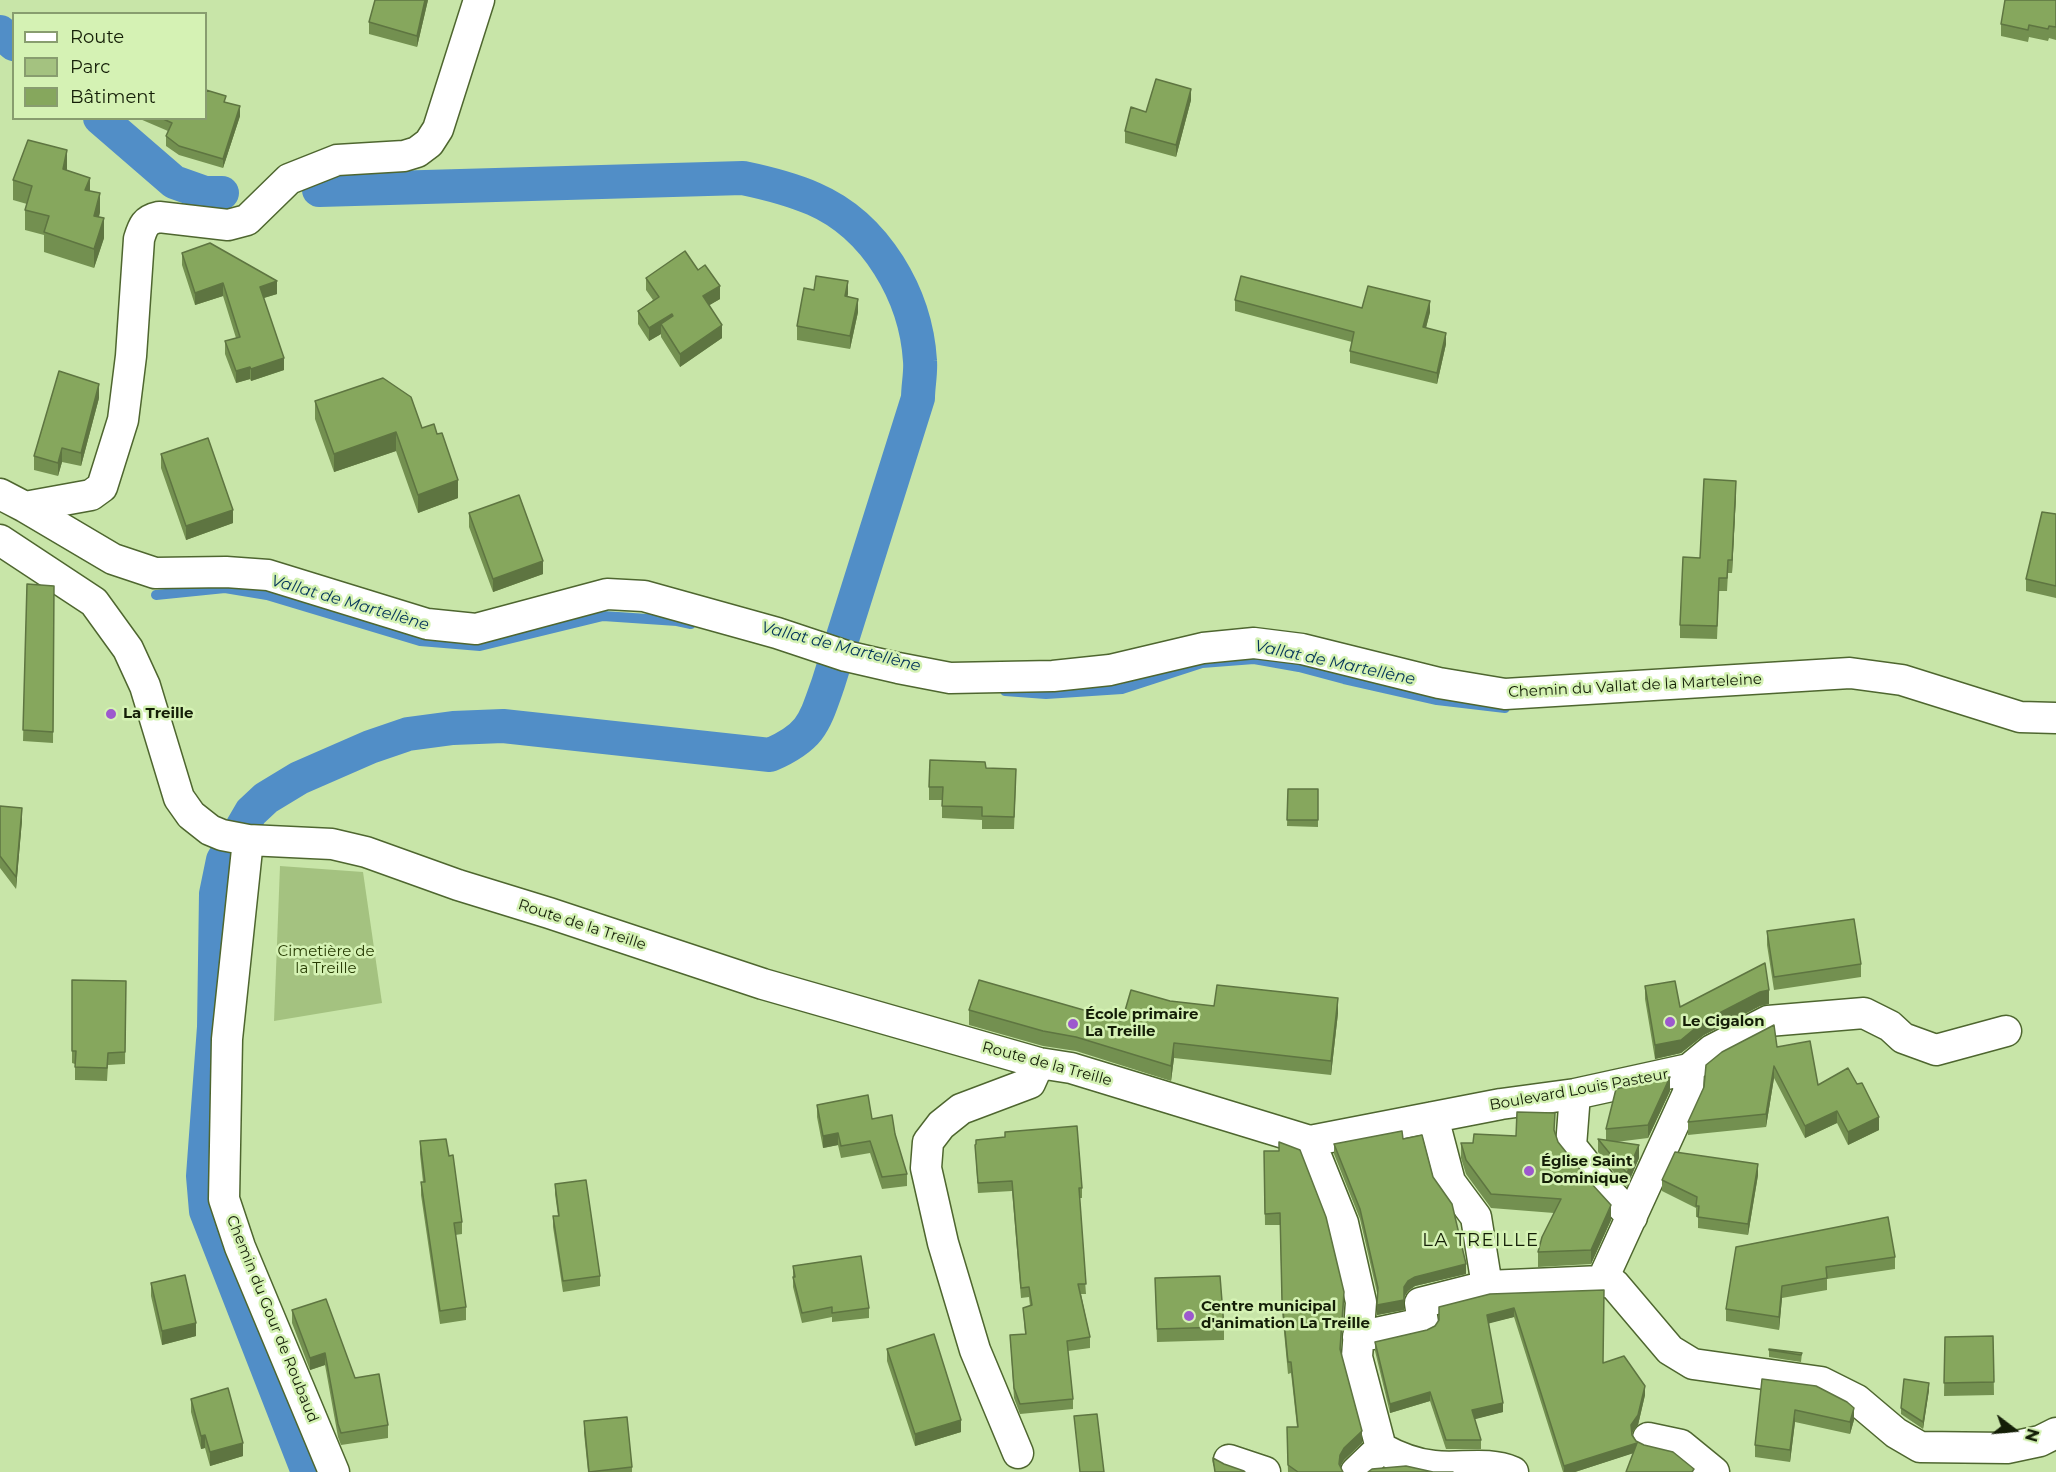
<!DOCTYPE html>
<html>
<head>
<meta charset="utf-8">
<style>
	body { margin:0 }
	#map { position:relative; width:2056px; height:1472px; overflow:hidden; background:#c8e5a8; font-family:Montserrat,sans-serif }
	canvas { display:block }
	.legend { position:absolute; left:12px; top:12px; width:195px; height:108px; box-sizing:border-box; background:#d5f2b4; border:2px solid #889d6f; margin:0; padding:8px 10px; list-style:none; font-size:18px; color:#141e07 }
	.legend li { display:flex; align-items:center; gap:12px; height:30px }
	.legend b { width:30px; border:2px solid #889d6f }
	.north { position:absolute; left:1984px; top:1400px; width:60px; height:60px; -webkit-text-stroke:4px #d5f2b4; paint-order:stroke; rotate:106deg; font-size:16px; font-weight:700; line-height:24px; text-align:center; color:#141e07 }
	.north::after { content:''; display:block; margin:auto; width:21px; height:27px; background:#141e07; clip-path:polygon(50% 0,100% 100%,50% 72%,0 100%) }
</style>
</head>
<body>
<div id="map">
<canvas width="2056" height="1472"></canvas>
<ul class="legend">
<li><b style="height:8px;background:#fff"></b>Route</li>
<li><b style="height:16px;background:#a4c280"></b>Parc</li>
<li><b style="height:16px;background:#86a75d"></b>Bâtiment</li>
</ul>
<div class="north">N</div>
</div>
<script>
const context = document.querySelector('canvas').getContext('2d');
context.lineJoin = 'round';
function fill(path, color) { context.fillStyle = color; context.fill(path, 'evenodd'); }
function trace(path, color, width, dash) { context.strokeStyle = color; context.lineWidth = width; context.lineCap = dash ? 'butt' : 'round'; context.setLineDash(dash || []); context.stroke(path); }
function label(font, color, halo, rows, align = 'center') {
  context.font = font + ' Montserrat,sans-serif'; context.lineWidth = 5; context.setLineDash([]); context.textBaseline = 'middle'; context.strokeStyle = halo; context.fillStyle = color; for (const [text, x, y, turn = 0] of rows) {
    context.save(); context.translate(x, y); context.rotate((+turn || 0) * Math.PI / 180); context.textAlign = isNaN(turn) ? turn : align; if (halo) context.strokeText(text, 0, 0); context.fillText(text, 0, 0); context.restore();
  }
}
fill(new Path2D(`
	M280,866L363,872L382,1003L274,1021Z`), '#a4c280');
trace(new Path2D(`
	M156,595L225,588L267,595L420,641L480,646L603,616L677,621L691,624
	M1005,691L1046,694L1122,689L1202,663L1254,659L1299,667L1344,679L1437,700L1505,708`), '#518ec7', 10);
trace(new Path2D(`
	M0,32L14,44
	M100,118L174,182L205,193H222
	M308,1472L206,1211L203,1176L214,1027L216,894L223,860L251,812L266,798L299,778L370,747L408,734L453,728L503,726L770,755C811,737 814,724 828,684L918,398C918,386 921,373 920,361C916,295 876,226 814,199C791,189 767,183 743,178L319,190`), '#518ec7', 34);
const street = new Path2D(`
	M0,494L25,507L113,559L155,573L226,572L268,575L427,624L476,629L607,594L644,596L777,633L846,656L898,668L950,678L1053,676L1110,670L1203,648L1254,643L1302,649L1439,683L1505,694L1850,673L1902,680L2020,717L2056,718
	M25,507L91,495L102,487L123,420L131,356L139,239C143,226 145,220 159,217L228,225L247,220L289,179L337,160L404,156L417,152L429,143L438,129L479,0
	M0,540L94,602L128,649L145,686L179,798L191,815L210,830L222,835L248,840L332,844L366,852L458,885L549,913L763,984L1039,1063L1071,1068L1310,1141L1501,1104L1575,1094L1689,1069L1712,1050L1768,1021L1864,1013L1890,1026L1903,1038L1936,1050L2006,1031
	M248,840L227,1039L224,1199L240,1247L334,1472
	M1689,1069L1688,1093L1602,1281L1614,1284L1670,1350L1693,1364L1821,1382L1857,1400L1896,1433L1920,1447L2007,1448L2040,1441L2056,1433
	M1575,1094L1571,1146L1603,1186L1632,1217
	M1433,1117L1450,1182L1476,1217L1487,1286L1602,1281
	M1310,1141L1343,1223L1361,1302L1357,1357L1381,1448
	M1358,1337L1423,1323L1420,1303L1487,1286
	M1648,1438L1681,1445L1714,1472
	M1381,1448C1399,1458 1414,1464 1434,1466C1461,1469 1487,1461 1513,1472
	M1018,1453L975,1350L943,1243L926,1168L928,1142L941,1125L961,1109L1030,1083L1039,1063
	M1229,1460L1265,1472
	M1356,1472L1381,1448`);
trace(street, '#4e662f', 33);
trace(street, '#fff', 30);
fill(new Path2D(`
	M428,0L417,47L369,34V22Z
	M2056,0V40L2049,38L2048,41L2029,37L2028,42L2001,36V24Z
	M1191,100L1176,157L1125,143V131L1146,112Z
	M226,102L240,116L223,168L179,155L166,146V136L168,131L140,119L206,118Z
	M67,171L90,191L100,212L99,217L104,238L94,268L44,252V235L25,230V210L27,204L13,200V180Z
	M182,253L277,294L264,298L284,370L251,381L250,379L236,383L225,354V341L236,338L223,296L195,305L182,265Z
	M698,270L720,299L709,305L722,338L680,367L661,337V334L649,341L638,324V311L653,300L646,290V278Z
	M848,294L847,296L858,312L850,349L797,340V326Z
	M1235,300L1430,312L1426,328L1446,344L1437,384L1350,363V351L1352,342L1235,311Z
	M99,398L81,466L62,462L58,476L34,470V456Z
	M315,401L422,428L458,498L418,513L396,451L334,472L315,419Z
	M161,454L233,523L186,540L161,468Z
	M1736,494L1732,573H1728L1727,591H1719L1717,639L1680,638V625L1700,558Z
	M469,513L543,574L493,592L469,527Z
	M2056,514V598L2026,591V579Z
	M27,584L54,586L53,743L23,741Z
	M986,768L1016,781L1014,829H982V820L942,818V800H929V787Z
	M1288,789H1318V827L1287,826Z
	M0,806L22,820L16,889L0,868Z
	M1767,931L1861,964V977L1774,990L1767,945Z
	M72,980L126,981L125,1064L108,1065L107,1081L75,1080V1064L72,1063Z
	M1645,986L1680,1007L1769,1004L1760,1006L1704,1035L1681,1053L1655,1059L1645,999Z
	M1170,1001L1214,1006L1338,1013L1331,1075L1174,1058L1171,1081L1076,1051L1043,1046L969,1025V1010L1122,1021Z
	M1777,1047L1818,1085L1879,1130L1848,1145L1837,1123L1805,1138L1774,1078L1766,1127L1688,1135V1122Z
	M1670,1091L1648,1138L1616,1142L1639,1158L1627,1186L1616,1175L1598,1152V1139L1606,1140V1129Z
	M817,1105L872,1119L895,1134L907,1174V1186L882,1189L870,1153L841,1158L838,1145L823,1148L817,1117Z
	M1555,1133L1558,1142L1611,1220L1591,1264L1538,1267V1252L1554,1213L1491,1208L1466,1174L1461,1158V1143H1473L1516,1136Z
	M1403,1139L1433,1177L1466,1274L1415,1286L1408,1291L1404,1297V1310L1377,1315L1378,1297L1360,1219L1334,1154V1144Z
	M420,1141L462,1222V1234L455,1235L466,1307V1320L440,1324L421,1195V1182H423L420,1154Z
	M975,1145L1082,1188V1198H1079L1086,1294H1081L1090,1337V1348L1068,1351L1073,1399V1409L1020,1414L1014,1398L1010,1335L1025,1334L1023,1308L1030,1306L1029,1297L1021,1298L1012,1191L978,1193Z
	M1264,1151L1344,1303L1341,1352L1362,1443L1344,1460L1340,1466L1343,1472H1288L1287,1439L1297,1427L1291,1373L1288,1374L1282,1311L1280,1225H1265Z
	M1758,1175L1748,1235L1698,1228V1217H1696V1208L1662,1191V1180Z
	M555,1184L600,1276V1286L563,1292L553,1227V1216H558L555,1194Z
	M1736,1247L1895,1257V1269L1827,1279V1290L1782,1298L1779,1330L1726,1321V1309Z
	M793,1266L869,1308V1318L832,1322V1317L802,1323L793,1287Z
	M1155,1278L1224,1327V1340L1157,1342Z
	M151,1283L196,1336L162,1345L151,1296Z
	M1490,1294L1603,1363L1645,1395L1638,1425L1632,1433L1636,1441L1694,1472L1633,1453L1575,1472H1563L1514,1317L1488,1323L1503,1412L1474,1419L1481,1440V1449H1446L1430,1401L1390,1413L1375,1351V1342L1427,1330Z
	M292,1310L355,1378L388,1425V1438L341,1445L338,1437L325,1365L310,1370L292,1323Z
	M1993,1336L1994,1395L1944,1396L1945,1337Z
	M887,1349L961,1432L915,1446L887,1361Z
	M1769,1349L1802,1353L1801,1362L1769,1357Z
	M1762,1379L1854,1420L1850,1434L1795,1422L1790,1462L1755,1457V1445Z
	M1929,1390L1923,1429L1901,1414V1408Z
	M191,1399L243,1456L210,1466L205,1448L201,1449L191,1412Z
	M584,1421L632,1467V1472H588L584,1433Z`), '#739050');
fill(new Path2D(`
	M425,0H428L417,47V36Z
	M1191,89V100L1176,157V145Z
	M240,106V116L223,168V159Z
	M67,150V169L63,189V169Z
	M90,178V198L85,190Z
	M100,193V212L94,235V216Z
	M104,218V238L94,268V249Z
	M277,281V294L260,299V287Z
	M848,281V294L845,309V296Z
	M223,283V296L195,305V293Z
	M720,286V299L703,309V296Z
	M858,299V312L850,349V336Z
	M1430,301V312L1423,339V327Z
	M672,314V327L661,324V334L649,341V328Z
	M722,325V338L680,367V354Z
	M1446,333V344L1437,384V373Z
	M284,358V370L251,381V369Z
	M250,367V379L236,383V371Z
	M99,384V398L81,466V453Z
	M396,432V451L334,472V454Z
	M62,448V462L58,476V463Z
	M458,480V498L418,513V495Z
	M1736,481V494L1732,573V560Z
	M233,510V523L186,540V526Z
	M543,561V574L493,592V579Z
	M22,808V820L16,889V877Z
	M1769,990V1004L1760,1006L1704,1035L1681,1053L1655,1059V1045L1760,992Z
	M1338,998V1013L1331,1075V1061Z
	M1174,1043V1058L1171,1081V1066Z
	M1774,1066V1078L1766,1127V1114Z
	M1670,1077V1091L1648,1138V1125Z
	M1837,1111V1123L1805,1138V1126Z
	M1879,1117V1130L1848,1145V1132Z
	M838,1133V1145L823,1148V1136Z
	M1639,1145V1158L1627,1186V1173Z
	M1758,1164V1175L1748,1235V1224Z
	M1611,1205V1220L1591,1264V1250Z
	M1466,1264V1274L1415,1286L1408,1291L1404,1297V1310L1377,1315V1305L1404,1287L1408,1281L1415,1277Z
	M1782,1286V1298L1779,1330V1317Z
	M1514,1308V1317L1487,1324V1315Z
	M196,1323V1336L162,1345V1331Z
	M325,1353V1365L310,1370V1358Z
	M1929,1383V1390L1923,1429V1422Z
	M1645,1386V1395L1638,1425L1631,1434V1425Z
	M1430,1392V1401L1390,1413V1404Z
	M1503,1403V1412L1472,1420V1410Z
	M1854,1408V1420L1850,1434V1422Z
	M1795,1410V1422L1790,1462V1450Z
	M961,1420V1432L915,1446V1434Z
	M1362,1431V1443L1344,1460L1340,1467L1339,1472L1340,1455L1344,1448Z
	M205,1435V1448L201,1449V1436Z
	M243,1443V1456L210,1466V1452Z
	M1637,1443V1452L1575,1472H1564V1466Z`), '#5e7541');
const building = new Path2D(`
	M375,0H425L417,36L369,22Z
	M2005,0H2056V27L2049,26L2048,29L2029,25L2028,30L2001,24Z
	M1156,79L1191,89L1176,145L1125,131L1131,107L1146,112Z
	M206,90L226,96L224,102L240,106L223,159L179,146L166,136L172,123L161,118H206Z
	M28,140L67,150L63,169L90,178L85,190L100,193L94,216L104,218L94,249L44,232L49,216L25,210L32,186L13,180Z
	M210,243L277,281L260,287L284,358L251,369L250,367L236,371L225,341L240,337L223,283L195,293L182,253Z
	M685,251L698,270L705,265L720,286L703,296L722,325L680,354L661,324L673,316L672,314L649,328L638,311L659,297L646,278Z
	M816,276L848,281L845,296L858,299L850,336L797,326L804,288L814,290Z
	M1241,276L1362,308L1368,286L1430,301L1423,327L1446,333L1437,373L1350,351L1354,332L1235,300Z
	M59,371L99,384L81,453L62,448L58,463L34,456Z
	M383,378L411,397L422,428L434,424L437,434L442,433L458,480L418,495L396,432L334,454L315,401Z
	M208,438L233,510L186,526L161,454Z
	M1704,479L1736,481L1732,560H1728L1727,578H1719L1717,626L1680,625L1683,557L1700,558Z
	M519,495L543,561L493,579L469,513Z
	M2042,512L2056,514V586L2026,579Z
	M27,584L54,586L53,732L23,730Z
	M930,760L985,762L986,768L1016,769L1014,817L982,816V807L942,806L943,787H929Z
	M1288,789H1318V820H1287Z
	M0,806L22,808L16,877L0,856Z
	M1854,919L1861,964L1774,977L1767,931Z
	M1765,963L1769,990L1760,992L1704,1021L1681,1040L1655,1045L1645,986L1675,981L1680,1007Z
	M72,980L126,981L125,1052L108,1053L107,1068L75,1067L76,1051H72Z
	M979,980L1122,1021L1131,990L1170,1001L1214,1006L1217,985L1338,998L1331,1061L1174,1043L1171,1066L1076,1037L1043,1031L969,1010Z
	M1774,1025L1777,1047L1810,1041L1818,1085L1848,1068L1857,1084L1862,1083L1879,1117L1848,1132L1837,1111L1805,1126L1774,1066L1766,1114L1688,1122L1704,1087L1706,1065L1722,1052Z
	M1670,1077L1648,1125L1606,1129L1616,1089Z
	M868,1095L872,1119L892,1115L895,1134L907,1174L882,1177L870,1141L841,1146L838,1133L823,1136L817,1105Z
	M1517,1112L1555,1113L1554,1130L1558,1142L1590,1182L1611,1205L1591,1250L1538,1252L1542,1237L1561,1199L1491,1194L1466,1160L1461,1143H1473L1474,1134L1516,1136Z
	M1077,1126L1082,1188H1079L1086,1284H1078L1090,1337L1067,1341L1073,1399L1020,1404L1014,1388L1010,1335L1026,1334L1023,1308L1032,1305L1029,1287L1021,1288L1012,1181L978,1183L975,1145L976,1144V1140L1005,1137V1132Z
	M1402,1131L1403,1139L1422,1135L1433,1177L1452,1204L1466,1264L1415,1277L1408,1281L1404,1287V1300L1377,1305L1378,1288L1360,1209L1334,1144Z
	M446,1139L449,1156L453,1155L462,1222L454,1223L466,1307L440,1311L421,1182H425L420,1141Z
	M1598,1139L1639,1145L1627,1173L1616,1161Z
	M1279,1142L1300,1150L1326,1217L1344,1292L1340,1349L1362,1431L1344,1448L1340,1455L1339,1464L1343,1472H1298L1288,1465L1287,1427H1298L1291,1362H1288L1282,1300L1280,1213L1265,1214L1264,1151H1279Z
	M1675,1152L1758,1164L1748,1224L1698,1217L1699,1206H1696L1697,1197L1662,1180Z
	M586,1180L600,1276L563,1281L553,1216H559L555,1184Z
	M1888,1217L1895,1257L1826,1267L1827,1278L1782,1286L1779,1317L1726,1309L1736,1247Z
	M861,1256L869,1308L832,1313V1307L802,1313L793,1277H795L793,1266Z
	M185,1275L196,1323L162,1331L151,1283Z
	M1220,1276L1224,1327L1157,1329L1155,1278Z
	M1604,1290L1603,1363L1624,1356L1645,1386L1638,1415L1631,1425L1632,1435L1636,1441L1644,1445L1673,1452L1694,1469L1692,1472H1626L1637,1443L1564,1466L1514,1308L1487,1315L1503,1403L1472,1410L1481,1440H1446L1430,1392L1390,1404L1375,1342L1427,1330L1435,1326L1439,1320V1307L1490,1294Z
	M326,1299L355,1378L379,1374L388,1425L341,1433L338,1424L325,1353L310,1358L292,1310Z
	M934,1334L961,1420L915,1434L887,1349Z
	M1993,1336L1994,1382L1944,1383L1945,1337Z
	M1769,1349L1802,1353L1801,1355L1769,1350Z
	M1762,1379L1816,1386L1847,1402L1854,1408L1850,1422L1795,1410L1790,1450L1755,1445Z
	M1904,1379L1929,1383L1923,1422L1901,1408Z
	M228,1388L243,1443L210,1452L205,1435L201,1436L191,1399Z
	M1097,1414L1104,1472H1080L1074,1416Z
	M627,1417L632,1467L589,1472L584,1421Z
	M1213,1458L1224,1464L1244,1471L1245,1472H1215Z
	M1406,1466L1433,1472H1453H1368L1372,1469Z`);
fill(building, '#86a75d');
trace(building, '#5e7541', 1.5);
for (const [x, y, r, color] of [
	[111,714,6,"#9d59ce"],
	[1670,1022,6,"#9d59ce"],
	[1073,1024,6,"#9d59ce"],
	[1529,1171,6,"#9d59ce"],
	[1189,1316,6,"#9d59ce"]
]) { const dot = new Path2D(); dot.arc(x, y, r, 0, 2 * Math.PI); context.fillStyle = color; context.fill(dot); trace(dot, '#d5f2b4', 2); }
label('15px', '#141e07', '#d5f2b4', [
	["Chemin du Vallat de la Marteleine",1635,686,-3],
	["Route de la Treille",582,925,18],
	["Route de la Treille",1047,1064,15],
	["Boulevard Louis Pasteur",1579,1090,-10],
	["Chemin du Gour de Roubaud",272,1319,68]
]);
label('bold 15px', '#141e07', '#d5f2b4', [
	["La Treille",123,714],
	["École primaire",1085,1015],
	["La Treille",1085,1032],
	["Le Cigalon",1682,1022],
	["Église Saint",1541,1162],
	["Dominique",1541,1179],
	["Centre municipal",1201,1307],
	["d'animation La Treille",1201,1324]
], 'left');
label('15px', '#283c04', '#d5f2b4', [
	["Cimetière de",326,952],
	["la Treille",326,969]
]);
label('italic 16px', '#033359', '#d5f2b4', [
	["Vallat de Martellène",350,603,16],
	["Vallat de Martellène",841,647,14],
	["Vallat de Martellène",1335,663,12]
]);
context.letterSpacing = '1.5px';
label('18px', '#141e07', '#d5f2b4', [
	["LA TREILLE",1481,1241]
]);
context.letterSpacing = '0px';
</script>
</body>
</html>
